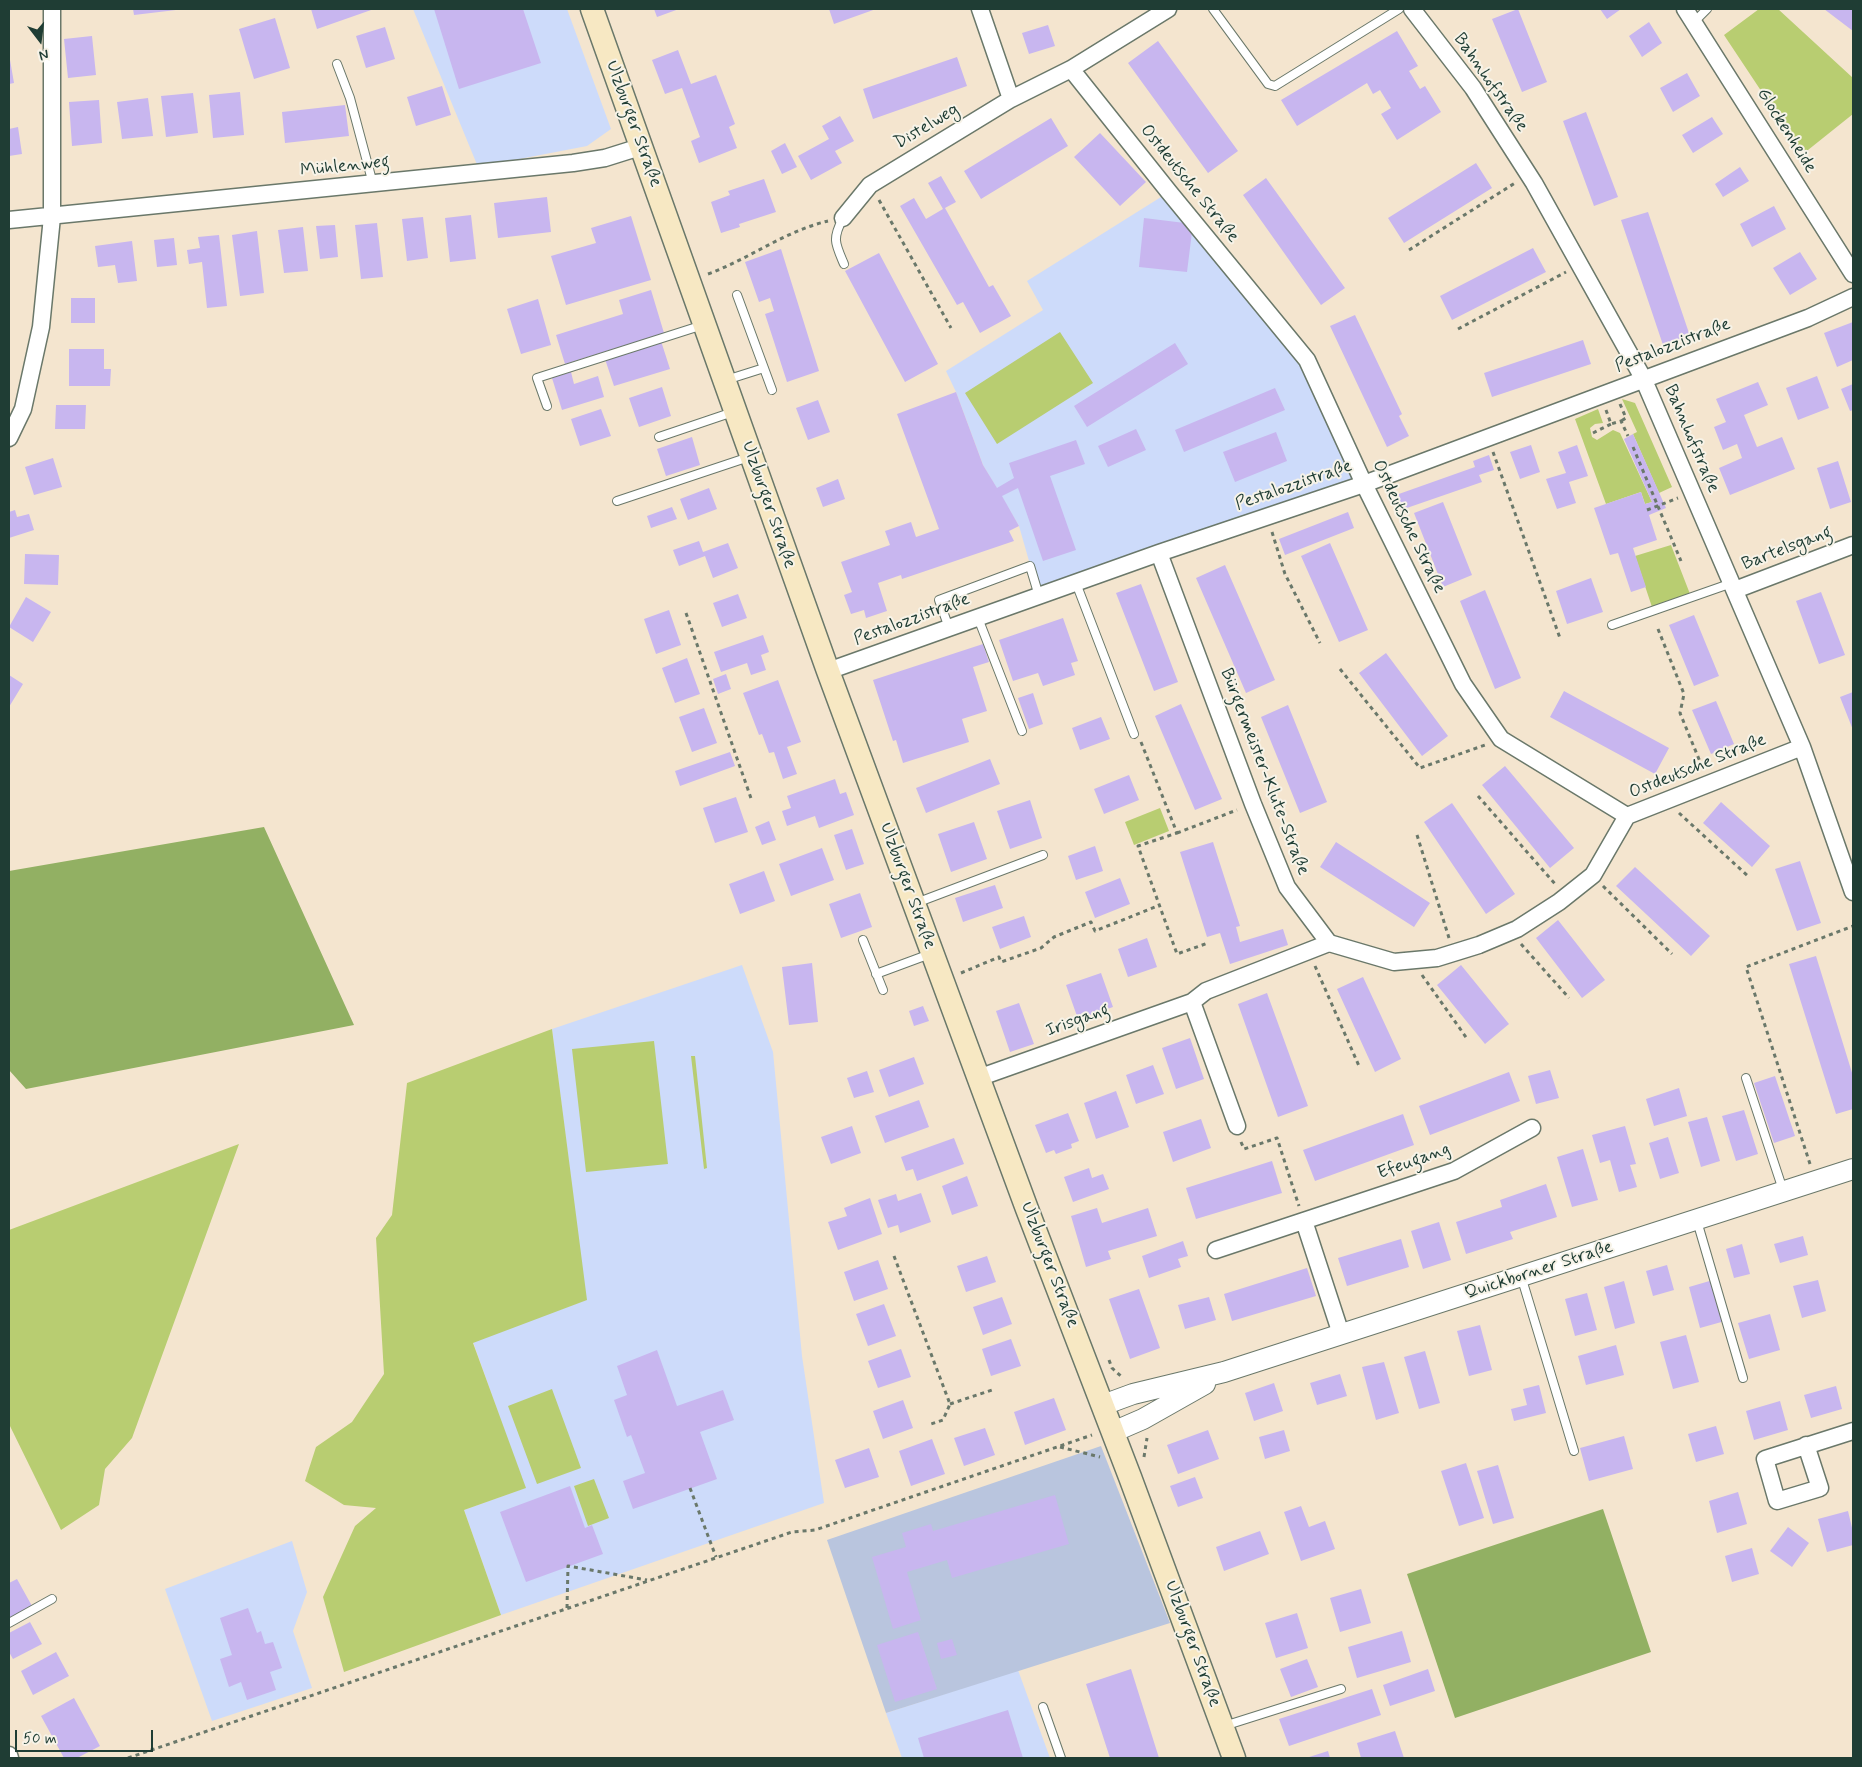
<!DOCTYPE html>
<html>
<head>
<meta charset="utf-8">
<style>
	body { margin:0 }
	#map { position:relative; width:1862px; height:1767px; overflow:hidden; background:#f4e5cf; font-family:Mynerve,sans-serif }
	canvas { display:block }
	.frame { position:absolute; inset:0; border:10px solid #1f3d34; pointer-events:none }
	.north { position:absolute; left:15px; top:15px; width:50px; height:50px; -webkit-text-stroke:4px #f7f3e8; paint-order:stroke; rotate:165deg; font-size:14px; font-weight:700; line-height:20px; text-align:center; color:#1f3d34 }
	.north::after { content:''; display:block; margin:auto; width:18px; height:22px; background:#1f3d34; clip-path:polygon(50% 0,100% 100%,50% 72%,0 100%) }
	.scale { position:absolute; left:15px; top:1730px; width:138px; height:22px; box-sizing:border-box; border:2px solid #1f3d34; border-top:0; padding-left:6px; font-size:15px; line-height:18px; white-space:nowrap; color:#1f3d34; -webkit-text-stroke:4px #f7f3e8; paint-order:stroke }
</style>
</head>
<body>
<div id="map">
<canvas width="1862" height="1767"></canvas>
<div class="frame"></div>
<div class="north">N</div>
<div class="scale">50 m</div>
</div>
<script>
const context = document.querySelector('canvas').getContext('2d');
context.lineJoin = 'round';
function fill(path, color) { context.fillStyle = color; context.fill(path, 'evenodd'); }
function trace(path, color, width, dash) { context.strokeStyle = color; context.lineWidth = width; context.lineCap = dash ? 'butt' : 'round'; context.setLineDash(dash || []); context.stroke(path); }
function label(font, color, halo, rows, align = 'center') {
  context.font = font + ' Mynerve,sans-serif'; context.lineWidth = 4; context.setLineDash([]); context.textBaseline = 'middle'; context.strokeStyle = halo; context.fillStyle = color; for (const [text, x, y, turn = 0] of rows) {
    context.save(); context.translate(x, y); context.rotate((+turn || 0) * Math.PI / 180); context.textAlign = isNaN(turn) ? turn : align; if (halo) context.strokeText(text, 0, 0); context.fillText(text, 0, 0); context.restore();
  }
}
fill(new Path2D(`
	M413,9H567L611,129L587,146L478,167Z
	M1169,192L1307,360L1364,484L1039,596L1019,526L983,465L956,392L946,371L1043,310L1027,281Z
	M742,965L773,1052L802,1356L824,1503L501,1615L464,1510L525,1488L473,1342L586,1300L552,1029Z
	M292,1541L307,1592L293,1631L312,1688L212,1721L165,1589Z
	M1018,1670L1050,1758H902L886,1713Z`), '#cddbfa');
fill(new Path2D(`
	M1101,1446L1170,1623L886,1713L827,1540Z`), '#b9c5de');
fill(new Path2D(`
	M1759,9H1778L1853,78V114L1803,154L1724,35Z
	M1060,332L1093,383L997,444L965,393Z
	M1622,399L1635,403L1672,487L1659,493L1633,434L1637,432Z
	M1598,409L1603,423L1595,424L1590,428L1592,437L1597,440L1613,430L1620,433L1652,502L1645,504L1641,492L1606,504L1575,419Z
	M1671,545L1690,594L1652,607L1635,556Z
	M1160,808L1169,831L1134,845L1125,822Z
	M552,1029L587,1300L473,1343L526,1488L464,1510L501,1615L344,1672L323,1597L355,1526L376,1508L344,1505L305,1481L316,1447L352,1422L384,1374L376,1238L392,1215L407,1083Z
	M654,1041L668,1164L586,1172L572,1049Z
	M691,1056H695L707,1168L704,1169Z
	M239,1144L132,1438L105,1469L99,1505L61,1530L9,1424V1230Z
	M552,1389L581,1468L537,1484L508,1406Z
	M594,1479L609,1518L588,1526L574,1486Z`), '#b8cd71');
fill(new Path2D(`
	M264,827L354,1025L26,1089L9,1070V871Z
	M1603,1509L1651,1652L1455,1718L1407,1574Z`), '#92b063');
fill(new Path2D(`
	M133,9H176V10L134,15Z
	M311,9H374L317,29Z
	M434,9H523L541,63L459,89Z
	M654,9H679L657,17Z
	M829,9H876L834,24Z
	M1518,9L1547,82L1522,92L1492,19Z
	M1600,9H1621L1607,19Z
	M1824,9H1853V31Z
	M275,18L290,68L254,79L239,29Z
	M1649,22L1662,43L1642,57L1629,36Z
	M1048,25L1055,46L1029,54L1022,33Z
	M385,27L395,59L366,68L356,36Z
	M1397,31L1418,66L1409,71L1420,89L1425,86L1441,112L1397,140L1381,114L1391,108L1380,90L1373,94L1367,83L1297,126L1281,100Z
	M92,36L96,75L68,78L64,39Z
	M1158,41L1238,151L1208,173L1128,63Z
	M678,50L691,84L716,75L735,124L729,127L737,148L699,163L691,141L700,137L682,88L665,94L652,60Z
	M9,54L14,83L9,84Z
	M957,57L967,86L873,119L863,89Z
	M1687,73L1700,96L1673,112L1660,88Z
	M442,86L451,115L416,126L407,97Z
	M240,92L244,135L213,138L209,95Z
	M193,93L198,133L166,137L161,96Z
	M148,98L153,136L122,139L117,102Z
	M99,100L102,143L72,146L69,102Z
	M345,105L349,136L285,143L282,112Z
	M1586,112L1618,197L1594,206L1563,121Z
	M840,116L854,141L835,151L842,163L811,180L798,156L829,139L822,126Z
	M1712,117L1723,134L1693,153L1682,135Z
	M1051,118L1068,146L981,199L964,171Z
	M18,127L22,154L9,156V129Z
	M1100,133L1146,182L1120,206L1074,157Z
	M785,143L797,167L782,174L771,151Z
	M1476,163L1492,188L1404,243L1388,218Z
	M1740,167L1749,181L1723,197L1715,184Z
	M941,176L956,202L945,208L989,287L993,285L1011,316L980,333L963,302L957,305L900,206L914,198L926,219L943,209L928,183Z
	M1266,178L1345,288L1321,305L1243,195Z
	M764,179L776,212L739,224L740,227L721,233L711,202L730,195L728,191Z
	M547,197L551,232L498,238L494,203Z
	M1774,206L1786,229L1752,247L1740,224Z
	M1648,212L1690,336L1663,345L1621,220Z
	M471,215L476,259L450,262L445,218Z
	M631,216L651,280L566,305L551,256L596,243L591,228Z
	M423,217L428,258L407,261L402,219Z
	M1144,218L1193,224L1187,272L1139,267Z
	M377,223L383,277L361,279L355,225Z
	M335,225L338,257L320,259L316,226Z
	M303,227L308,271L284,273L278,230Z
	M257,231L264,293L240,296L232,235Z
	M219,235L227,306L207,308L202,262L189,264L187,250L200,248L198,237Z
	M174,238L177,265L157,267L154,240Z
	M132,241L137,281L118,283L115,265L98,267L95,246Z
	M1533,248L1546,272L1452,320L1440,296Z
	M781,249L819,371L787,382L765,314L774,311L770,298L759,302L745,262Z
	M1800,252L1817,279L1790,295L1773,268Z
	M879,253L938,364L905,382L845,271Z
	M651,290L664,333L565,364L556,335L623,314L619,300Z
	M71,298H95V323H71Z
	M538,299L551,345L521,354L507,309Z
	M1355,315L1402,414L1399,416L1409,436L1387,447L1330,326Z
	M1853,322V360L1837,367L1824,333Z
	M1583,340L1591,364L1492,397L1484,373Z
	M661,341L670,369L614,386L605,359Z
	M1175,343L1188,364L1087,427L1074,406Z
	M69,349H104V369H111L110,386H69Z
	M571,372L574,384L598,376L604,397L562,410L552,378Z
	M1817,376L1829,408L1798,420L1786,388Z
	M1758,382L1768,405L1744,415L1757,447L1782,437L1795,469L1730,495L1719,468L1742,458L1737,444L1723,450L1714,427L1726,422L1716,399Z
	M1853,384V410L1850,411L1841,389Z
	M662,387L671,416L639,427L629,398Z
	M1275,388L1285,410L1184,452L1175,430Z
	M956,392L983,465L997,488L1014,478L1009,463L1076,440L1085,464L1050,476L1076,550L1043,561L1018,488L1002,496L1019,526L1009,531L1014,541L902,579L901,575L878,583L887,611L866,618L864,610L851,614L844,595L852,592L841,562L890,545L885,531L911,522L916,537L939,529L897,414Z
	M818,400L830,432L808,440L796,408Z
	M56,405H86L85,429H55Z
	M601,409L611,436L580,446L571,419Z
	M1136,429L1146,450L1108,467L1098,446Z
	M1276,432L1287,461L1235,482L1223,452Z
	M1633,434L1666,508L1649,515L1657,540L1633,548L1646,587L1631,592L1618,553L1610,555L1594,508L1641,492L1645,504L1652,502L1624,439Z
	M692,437L700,465L666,476L657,449Z
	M1531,445L1540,472L1520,479L1510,452Z
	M1577,445L1588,476L1569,482L1576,503L1557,509L1546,479L1566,473L1558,452Z
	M1489,455L1494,470L1479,475L1482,482L1401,510L1396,495L1475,467L1473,461Z
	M53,458L62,487L34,495L25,467Z
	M1838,461L1851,502L1830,509L1817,468Z
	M838,479L845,499L823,507L816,488Z
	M709,488L717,509L688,520L680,499Z
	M1443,502L1472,575L1443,587L1414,513Z
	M672,507L677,519L651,528L647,516Z
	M15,510L17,517L29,514L34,530L9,538V512Z
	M1348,512L1354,528L1285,555L1279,539Z
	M699,541L703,552L728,543L738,568L713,578L705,556L679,566L673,550Z
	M1330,543L1368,630L1339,642L1301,556Z
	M25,554L59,555L58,585L24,584Z
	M1225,565L1275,680L1246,693L1196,578Z
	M1591,578L1603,612L1567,624L1556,591Z
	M1141,584L1178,682L1154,691L1116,593Z
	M1485,590L1521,678L1495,689L1460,601Z
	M1821,592L1845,655L1819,664L1796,601Z
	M738,594L747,618L722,627L713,603Z
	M26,597L51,612L33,642L9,627Z
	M669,610L681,645L656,654L644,619Z
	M1694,615L1719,676L1694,686L1669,625Z
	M1063,618L1078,661L1071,663L1075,675L1043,686L1038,673L1013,681L999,640Z
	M763,635L769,652L761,655L766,670L751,675L747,663L721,672L714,652Z
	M983,644L989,662L973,667L987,711L962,719L969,742L903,763L896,740L893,741L873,680Z
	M1386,653L1448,736L1422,756L1359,673Z
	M687,658L700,694L675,703L662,668Z
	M726,674L731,689L718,694L713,679Z
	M9,675L23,684L9,707Z
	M778,680L801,742L787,747L797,774L783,779L774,752L769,753L762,734L759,735L743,693Z
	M1564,691L1669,748L1655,774L1550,717Z
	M1853,692V730L1840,697Z
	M1033,693L1043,724L1029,729L1018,698Z
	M1716,701L1734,744L1711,754L1692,710Z
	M1181,704L1222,799L1195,810L1155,716Z
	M1288,705L1327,802L1300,813L1261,717Z
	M704,708L717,743L692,752L679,717Z
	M1101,717L1110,739L1080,750L1072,728Z
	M730,752L735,766L680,786L675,771Z
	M990,759L1000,784L926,813L916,788Z
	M1505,766L1574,848L1550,868L1482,785Z
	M1129,775L1139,800L1104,814L1094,789Z
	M835,779L840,794L846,792L854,815L819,828L815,816L787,826L782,811L791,808L787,796Z
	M736,797L748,832L715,843L703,808Z
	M1030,800L1042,838L1010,849L997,811Z
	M1721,802L1770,846L1752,867L1703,823Z
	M1452,803L1515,894L1486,914L1424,822Z
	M769,821L776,840L762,845L755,827Z
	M974,822L987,859L951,872L938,834Z
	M852,829L864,864L846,870L834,835Z
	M1213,842L1240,926L1236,927L1240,942L1283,929L1288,945L1230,964L1220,933L1207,937L1180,852Z
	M1336,842L1430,903L1414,927L1320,867Z
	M1095,846L1103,871L1076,880L1068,856Z
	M822,848L834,880L791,896L779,864Z
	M1800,861L1821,923L1797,931L1775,869Z
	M1635,867L1710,936L1691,956L1616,886Z
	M764,871L775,901L740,914L729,884Z
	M1120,878L1130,904L1095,918L1085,892Z
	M995,885L1003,908L963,922L955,898Z
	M860,893L872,927L841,938L829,904Z
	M1024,916L1031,937L1000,949L992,927Z
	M1558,920L1605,980L1582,998L1536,938Z
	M1147,938L1157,967L1128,977L1118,949Z
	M1816,956L1853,1076V1109L1836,1114L1789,964Z
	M812,963L818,1022L789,1025L782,967Z
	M1461,965L1509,1024L1485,1044L1437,985Z
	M1101,973L1113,1007L1078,1019L1066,985Z
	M1363,977L1401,1059L1375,1072L1337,989Z
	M1267,993L1308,1106L1278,1117L1238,1004Z
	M1019,1003L1034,1044L1010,1052L996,1011Z
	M923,1006L929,1021L914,1026L909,1011Z
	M1190,1038L1204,1079L1176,1089L1162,1048Z
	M914,1057L924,1084L889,1097L879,1070Z
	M1153,1065L1164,1094L1136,1104L1126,1075Z
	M1550,1070L1559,1098L1536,1104L1528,1076Z
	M867,1071L874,1092L854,1098L847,1078Z
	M1509,1072L1520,1101L1430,1135L1419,1106Z
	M1775,1076L1795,1136L1774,1143L1754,1083Z
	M1679,1088L1687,1116L1654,1126L1646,1099Z
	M1116,1091L1129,1127L1096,1139L1084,1103Z
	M919,1100L929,1127L885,1143L875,1116Z
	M1744,1110L1758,1154L1736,1161L1722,1116Z
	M1068,1113L1079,1141L1071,1144L1072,1148L1056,1154L1054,1150L1046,1153L1035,1125Z
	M1403,1114L1414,1145L1315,1181L1303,1150Z
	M1707,1117L1720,1161L1701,1167L1688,1122Z
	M1201,1119L1211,1148L1173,1162L1163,1132Z
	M852,1126L861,1153L831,1164L821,1137Z
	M1625,1126L1636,1164L1630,1165L1637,1187L1619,1192L1610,1160L1600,1163L1592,1135Z
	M1668,1137L1679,1173L1660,1179L1649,1143Z
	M954,1138L964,1164L917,1181L913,1169L906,1171L901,1157Z
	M1583,1149L1598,1200L1572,1207L1557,1157Z
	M1272,1161L1282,1193L1196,1219L1186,1188Z
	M1089,1168L1092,1178L1103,1174L1109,1189L1073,1202L1064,1177Z
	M967,1176L978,1206L952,1215L942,1186Z
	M1546,1184L1557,1217L1510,1232L1513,1239L1466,1254L1456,1222L1502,1207L1500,1200Z
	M921,1193L931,1222L900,1233L898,1225L888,1228L878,1200L896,1194L898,1201Z
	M870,1198L882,1234L838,1250L828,1222L847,1216L844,1208Z
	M1097,1208L1102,1223L1148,1208L1157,1236L1108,1251L1111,1259L1086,1267L1071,1216Z
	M1439,1222L1451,1260L1423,1269L1411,1231Z
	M1803,1236L1808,1255L1780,1263L1774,1244Z
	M1401,1239L1409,1267L1347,1286L1338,1258Z
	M1183,1241L1188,1256L1178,1259L1181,1267L1149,1278L1142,1256Z
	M1742,1244L1750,1274L1734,1278L1726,1249Z
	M987,1256L996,1282L966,1292L957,1266Z
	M878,1260L888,1289L854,1301L844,1272Z
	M1667,1265L1674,1290L1653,1296L1646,1271Z
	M1307,1268L1316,1296L1232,1321L1224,1294Z
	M1713,1280L1725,1321L1700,1328L1689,1287Z
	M1818,1280L1826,1311L1802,1318L1793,1286Z
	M1624,1281L1635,1323L1615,1329L1604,1287Z
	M1139,1289L1160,1348L1130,1359L1109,1299Z
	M1587,1293L1597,1330L1575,1336L1565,1299Z
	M1002,1297L1012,1324L983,1335L973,1307Z
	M1209,1297L1216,1320L1185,1329L1178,1305Z
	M884,1304L896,1336L868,1346L856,1314Z
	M1770,1314L1780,1350L1749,1359L1738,1323Z
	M1480,1325L1492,1370L1469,1376L1457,1331Z
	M1686,1335L1699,1382L1673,1389L1660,1342Z
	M1011,1339L1021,1366L991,1376L982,1349Z
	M1616,1345L1624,1375L1586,1385L1578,1356Z
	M901,1349L911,1377L878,1388L868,1361Z
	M657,1350L677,1406L723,1390L734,1420L700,1432L717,1479L633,1509L623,1481L645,1473L631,1435L627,1437L614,1400L627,1395L617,1366Z
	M1425,1351L1440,1403L1419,1409L1404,1357Z
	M1384,1362L1399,1413L1376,1420L1362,1367Z
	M1340,1374L1347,1396L1317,1405L1310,1383Z
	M1274,1383L1283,1411L1254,1421L1245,1393Z
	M1539,1385L1546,1413L1514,1421L1511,1409L1527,1405L1523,1389Z
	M1836,1386L1842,1409L1811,1418L1804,1395Z
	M1054,1398L1066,1430L1025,1445L1014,1412Z
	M903,1400L913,1428L883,1439L873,1411Z
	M1780,1401L1788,1430L1754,1440L1746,1411Z
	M1716,1426L1724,1454L1696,1462L1688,1434Z
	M985,1428L995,1455L964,1466L954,1438Z
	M1208,1430L1219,1459L1178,1474L1167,1445Z
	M1284,1430L1290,1451L1265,1459L1259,1437Z
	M1624,1436L1633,1469L1589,1481L1580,1448Z
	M932,1439L945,1474L911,1486L899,1451Z
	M869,1448L879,1477L845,1488L835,1460Z
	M1466,1463L1484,1518L1459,1526L1441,1471Z
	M1498,1465L1514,1518L1493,1524L1477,1471Z
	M1195,1477L1203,1498L1178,1507L1170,1486Z
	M570,1486L585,1528L592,1525L603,1554L526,1582L500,1512Z
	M1738,1492L1747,1524L1717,1533L1709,1501Z
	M1055,1495L1069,1544L952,1578L947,1560L907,1572L921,1620L893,1629L872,1557L906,1547L902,1533L931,1524L933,1531Z
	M1301,1506L1309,1527L1325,1521L1335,1549L1301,1561L1284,1512Z
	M1848,1511L1853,1532V1545L1827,1552L1818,1519Z
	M1788,1527L1809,1543L1792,1567L1770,1551Z
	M1260,1531L1269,1554L1224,1571L1216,1547Z
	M1752,1548L1759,1574L1732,1582L1725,1556Z
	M17,1579L32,1606L9,1618V1583Z
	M1361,1589L1371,1623L1340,1632L1330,1598Z
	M248,1608L257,1633L261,1631L265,1644L273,1642L282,1668L270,1672L276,1690L247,1700L241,1682L229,1687L220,1659L232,1655L220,1618Z
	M1297,1613L1308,1648L1276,1658L1265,1623Z
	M30,1622L42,1644L13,1659L9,1652V1633Z
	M1402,1631L1411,1662L1357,1678L1348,1647Z
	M918,1632L937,1689L895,1702L877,1645Z
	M952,1639L957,1655L941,1659L937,1643Z
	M56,1652L69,1676L33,1695L21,1671Z
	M1307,1659L1318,1687L1291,1697L1280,1669Z
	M1131,1669L1159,1758H1110L1086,1684Z
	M1428,1669L1435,1691L1390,1706L1383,1685Z
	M1372,1689L1381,1715L1289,1746L1279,1719Z
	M74,1698L100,1746L77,1758H64L41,1716Z
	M1008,1710L1023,1758H924L918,1738Z
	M1395,1731L1404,1758H1361L1357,1743Z
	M1328,1751L1330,1758H1306Z`), '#c8b6ef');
const service = new Path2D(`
	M1213,9L1268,84L1275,86L1399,9
	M1694,22L1707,9
	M337,64L350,98L373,184
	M843,218C832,239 835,243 844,264
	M737,295L772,390
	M726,380L764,368
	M547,406L537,378L703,325
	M659,437L733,412
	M617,501L749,457
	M1076,583L1134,734
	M978,618L1022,731
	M1612,625L1732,583
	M949,628L939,600L1030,566L1039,596
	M916,903L1043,855
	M863,940L883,990
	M876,974L930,954
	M1746,1078L1783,1190
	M1697,1221L1743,1378
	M1521,1276L1574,1451
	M9,1623L52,1599
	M1043,1707L1061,1758
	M1224,1726L1341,1689`);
const minor = new Path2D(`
	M980,9L1011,99
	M1412,9L1473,88L1534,183L1643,378L1802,747L1853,892
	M1685,9L1853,274
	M1071,69L1169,192L1307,360L1364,484L1463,684L1501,739L1627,816L1802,747
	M843,218L870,185L1011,99L1071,69L1168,9
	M9,220L573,163L605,158L640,147
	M9,438L23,409L41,327L52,217V9
	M1159,553L1253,804L1287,887L1329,943L1394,962L1437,958L1479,945L1517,929L1559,902L1593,875L1627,816
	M1735,590L1853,545
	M828,671L1159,553L1364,484L1808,318L1853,297
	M1192,1002L1237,1126
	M978,1078L1192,1002L1206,991L1329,943
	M1304,1221L1341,1334
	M1216,1250L1454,1171L1532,1128
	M1806,1445L1820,1488L1777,1501L1765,1459L1853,1431
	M9,1755L10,1758`);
const tertiary = new Path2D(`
	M1103,1405L1133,1394L1224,1372L1853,1169
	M1113,1432L1143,1419L1205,1384`);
const secondary = new Path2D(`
	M592,9L828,671L1027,1209L1130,1477L1234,1758`);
trace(service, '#6a786a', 10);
trace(minor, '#6a786a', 19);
trace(tertiary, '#6a786a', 22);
trace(secondary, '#6a786a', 25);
trace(new Path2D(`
	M879,200L951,328
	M1409,250L1515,183
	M708,274C749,259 785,231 828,221
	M1458,329L1566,272
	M1620,404L1626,418L1621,421
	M1606,410L1611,424L1621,421L1628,436
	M1593,433L1611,424
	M1633,447L1681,561
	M1493,452L1560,638
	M1647,510L1678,498
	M1272,532L1285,574L1320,643
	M686,613L752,801
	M1658,629L1684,694L1680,713L1703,769
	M1340,669L1420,768L1485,745
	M1141,742L1177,833L1138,846L1177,954L1208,943
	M1478,796L1556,885
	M1679,813L1749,877
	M1177,833L1237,810
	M1417,835L1449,938
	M1603,886L1672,954
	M1521,944L1569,998
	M1315,966L1359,1066
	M961,973L999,957L1001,962L1041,948L1054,937L1091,922L1095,931L1160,905
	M1422,975L1468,1040
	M1241,1142L1244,1149L1277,1138L1299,1206
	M1810,1164L1746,967L1853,926
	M894,1256L950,1404L943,1420L931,1424
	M1109,1360L1112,1368L1123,1378
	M950,1404L992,1390
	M1060,1447L1100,1457
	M1144,1457L1147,1438
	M690,1488L716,1557
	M567,1608L568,1566L647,1580
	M128,1758L792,1532L815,1530L1092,1435`), '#6a786a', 3, [4, 4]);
trace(service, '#fff', 8);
trace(minor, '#fff', 16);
trace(tertiary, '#fff', 20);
trace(secondary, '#f7e8c3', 22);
label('18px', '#1f3d34', '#f7f3e8', [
	["Bahnhofstraße",1490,83,55],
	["Ulzburger Straße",633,124,70],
	["Distelweg",927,127,-31],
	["Glockenheide",1786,131,58],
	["Mühlenweg",345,167,-6],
	["Ostdeutsche Straße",1189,184,51],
	["Pestalozzistraße",1673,346,-21],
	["Bahnhofstraße",1691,439,67],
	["Pestalozzistraße",1294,486,-19],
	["Ulzburger Straße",768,505,71],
	["Ostdeutsche Straße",1408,527,64],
	["Bartelsgang",1787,549,-21],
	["Pestalozzistraße",912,620,-20],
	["Ostdeutsche Straße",1698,767,-22],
	["Bürgermeister-Klute-Straße",1264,772,69],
	["Ulzburger Straße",907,886,70],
	["Irisgang",1078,1021,-20],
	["Efeugang",1414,1162,-20],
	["Ulzburger Straße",1049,1265,69],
	["Quickborner Straße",1539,1271,-18],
	["Ulzburger Straße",1192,1644,70]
]);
</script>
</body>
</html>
